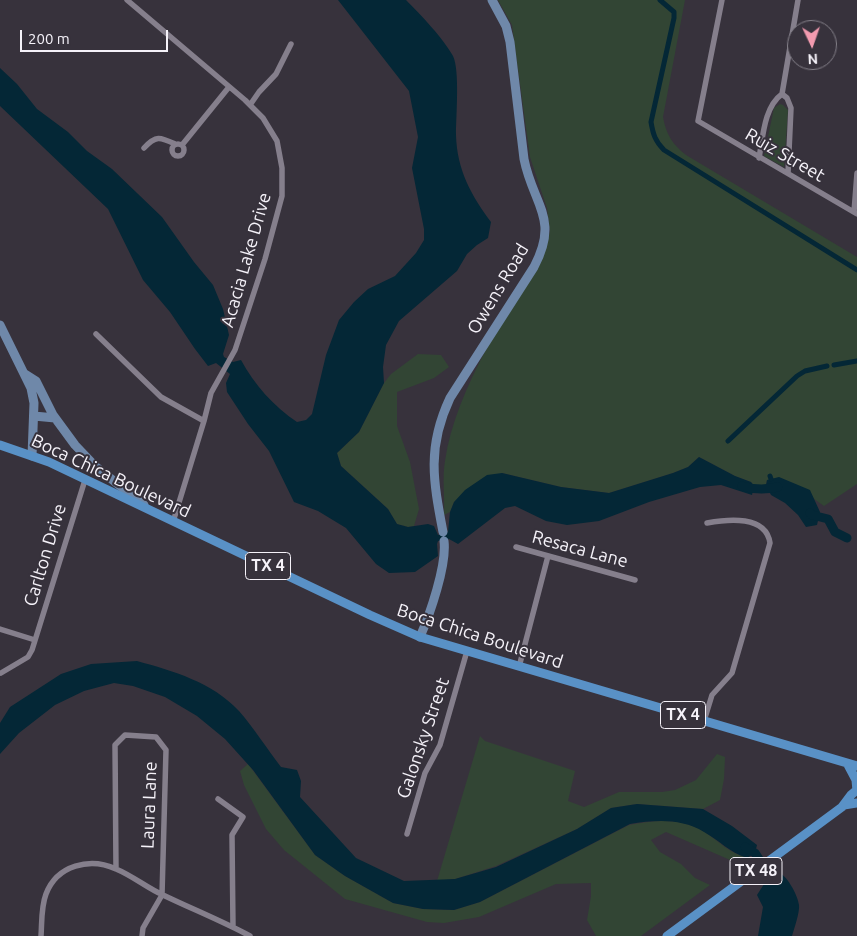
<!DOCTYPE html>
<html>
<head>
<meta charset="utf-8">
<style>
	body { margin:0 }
	#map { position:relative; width:857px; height:936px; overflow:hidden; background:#37323c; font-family:Ubuntu,sans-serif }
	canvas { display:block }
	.north { position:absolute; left:787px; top:20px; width:50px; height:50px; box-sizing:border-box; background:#37323c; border:1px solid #837f88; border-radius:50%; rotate:177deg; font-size:14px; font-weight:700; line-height:20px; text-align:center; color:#f5f2f9 }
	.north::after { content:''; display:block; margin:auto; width:18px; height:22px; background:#f29aaf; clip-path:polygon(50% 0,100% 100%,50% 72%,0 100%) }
	.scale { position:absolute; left:20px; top:30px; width:148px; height:22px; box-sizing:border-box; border:2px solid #f5f2f9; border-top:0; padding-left:6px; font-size:15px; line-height:18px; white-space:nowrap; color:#f5f2f9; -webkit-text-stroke:4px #37323c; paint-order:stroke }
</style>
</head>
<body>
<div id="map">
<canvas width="857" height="936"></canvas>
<div class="north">N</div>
<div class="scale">200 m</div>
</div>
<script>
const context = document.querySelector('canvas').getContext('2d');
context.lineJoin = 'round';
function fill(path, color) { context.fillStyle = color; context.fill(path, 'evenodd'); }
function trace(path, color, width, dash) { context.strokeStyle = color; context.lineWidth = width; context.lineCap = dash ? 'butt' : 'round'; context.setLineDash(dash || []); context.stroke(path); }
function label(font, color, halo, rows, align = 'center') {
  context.font = font + ' Ubuntu,sans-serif'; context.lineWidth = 4; context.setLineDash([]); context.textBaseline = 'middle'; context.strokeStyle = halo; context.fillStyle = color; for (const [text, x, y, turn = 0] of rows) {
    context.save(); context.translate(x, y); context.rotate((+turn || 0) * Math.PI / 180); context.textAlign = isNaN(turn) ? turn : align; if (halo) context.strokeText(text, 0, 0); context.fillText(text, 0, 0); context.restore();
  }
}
fill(new Path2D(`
	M498,0H685L663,117C666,134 672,144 686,155L857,257V484L824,506L810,496L767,480L766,485L754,486L751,482L735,476L699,457L688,467L673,473L609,493L561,487L502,473L454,502L450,512L444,515C445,497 442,478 445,461C456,387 510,309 547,244L550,231L547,208L530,157L512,25Z
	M780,104L783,105L788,110L784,167L764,156L774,108Z
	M418,354L441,355L449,367L434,378L397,392V426L410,462L419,509L414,526L408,527L397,524L388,509L341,466L337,453L359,432L384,383L391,374Z
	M480,736L485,741L575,771L568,801L584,807L619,792H662L675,790L696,780L717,754L725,757L724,779L720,800L703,809L637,804L611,808L577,829L496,866L455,879L437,881Z
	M248,764L315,855L345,876L393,903L423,909L454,910L480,902L629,825C654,820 682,817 705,832C719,842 730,853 747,858L737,863L666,832L651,840L660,852L681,864L695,878L710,885L641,936H596L587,920L591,896V883L556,884L479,917L444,923L427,922L345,899L284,850L266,829L244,785L240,771Z`), '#324534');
fill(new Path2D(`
	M338,0H406C421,15 443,38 453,56C460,70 456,117 456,135C457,170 471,195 491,222L488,238L477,245L467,254L457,271L399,321L386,345L383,367L384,383L359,432L337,453L341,466L388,509L397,524L408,527L428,524L434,526L438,535L448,532L450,512L454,502L465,490L487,475L502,473L561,487L609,493L673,473L688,467L699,457L735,476L751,482L754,486L752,495L721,485L700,487L649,502L599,521L567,525L546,521L515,506L505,508L458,544L449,539L438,541L437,544L438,556L415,572L389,573L376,564L346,528L318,511L294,502L269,451L248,424L227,392L226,383L230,374L216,363L208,366L195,349L170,312L143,280L108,209L0,106V68L17,84L37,109L68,132L87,151L112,169L162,217L194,262L213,285L223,309L229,335L223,354L224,357L233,362L241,360C254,384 274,407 297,422L306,420L312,414L326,355L339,320L354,302L368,289L395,276L416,253L424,240V229L412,168L418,137L409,91Z
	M779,477L810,490L820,512L817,525L806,527L798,515L785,503L771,495L766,485L767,480Z
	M137,661C173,671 212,682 239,711C254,728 267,749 281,767L297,770L301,781L300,797L356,858L404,881L455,879L496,867L577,829L611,808L637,804L703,809L732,826L757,845L755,853L747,858C729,852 720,841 704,832C681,818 655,820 630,824L480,902L454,910L423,909L393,903L345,876L315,855L253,770L225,739L197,716L165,697L133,686L114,683L84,691L55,705L19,733L0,754V723L10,707L61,674L91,664Z
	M776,872C786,872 798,896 799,905C800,912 794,929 792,936H758L763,907L757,895L766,881Z`), '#042736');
trace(new Path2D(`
	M660,0L674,12V18L651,122C653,134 655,141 664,150L857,270
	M834,365L857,361
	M728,441L797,376L805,371L827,366
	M770,476L771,479`), '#042736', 5);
trace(new Path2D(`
	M742,486C755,490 765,490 778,487
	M810,513L812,515L828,519L835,532L847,538
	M745,847L755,853L761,862`), '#042736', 9);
trace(new Path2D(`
	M127,0L245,100L263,118L277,141L282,168V196L265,259L235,350L211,393L204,421L173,522
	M722,0L698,121L857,214
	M782,94L787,98L791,108L788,173
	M250,105L259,92L276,74L291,44
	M172 150a6 6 0 1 1 12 0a6 6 0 1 1-12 0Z
	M182,145L229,87
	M144,148C156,135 160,137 175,144
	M759,158C763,137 764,107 782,94L798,0
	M854,212L857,173
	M96,334L161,397L204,421
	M516,547L635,580
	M0,629L35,640
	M519,667L548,556
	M1,673L28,657L32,650L85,480
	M704,721L712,695L732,673L770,543C766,515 728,519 707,523
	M218,799L243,817L232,835L233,927
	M407,834L425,773L440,745L467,651
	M116,869L115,745L125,735L156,737L166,750L162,895L143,928L142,936
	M41,936C42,922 41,907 46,894C57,865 90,857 116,869C133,876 147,888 163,895C192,909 222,921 250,936`), '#857f8c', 5.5);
trace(new Path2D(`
	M0,325L31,388L34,403L32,456
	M25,374L36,381L53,415L75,445L95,466L144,505
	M34,416L55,418
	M443,532C433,480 427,447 450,398L534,267C560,218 533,205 524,159L510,42L506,26L492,0
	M420,637C430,614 447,565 444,541`), '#6f88a9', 9);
trace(new Path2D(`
	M0,445L49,462L370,615L420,637L857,766
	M847,763L856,780L857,791
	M844,805L857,803
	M667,936L842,807L851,795L857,790`), '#5991c6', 9);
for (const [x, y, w] of [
	[268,566,45],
	[683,715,45],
	[756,871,52]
]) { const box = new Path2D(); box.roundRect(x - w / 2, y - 13.5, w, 27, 4); context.fillStyle = '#37323c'; context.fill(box); trace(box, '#f5f2f9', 1); }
label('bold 16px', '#f5f2f9', null, [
	["TX 4",268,566],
	["TX 4",683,715],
	["TX 48",756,871]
]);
label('18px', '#f5f2f9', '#37323c', [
	["Ruiz Street",785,155,30],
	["Acacia Lake Drive",246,260,-74],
	["Owens Road",498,289,-59],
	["Boca Chica Boulevard",111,476,25],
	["Resaca Lane",580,549,15],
	["Carlton Drive",45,555,-73],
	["Boca Chica Boulevard",480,636,18],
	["Galonsky Street",423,738,-71],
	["Laura Lane",149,805,-88]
]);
</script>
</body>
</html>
